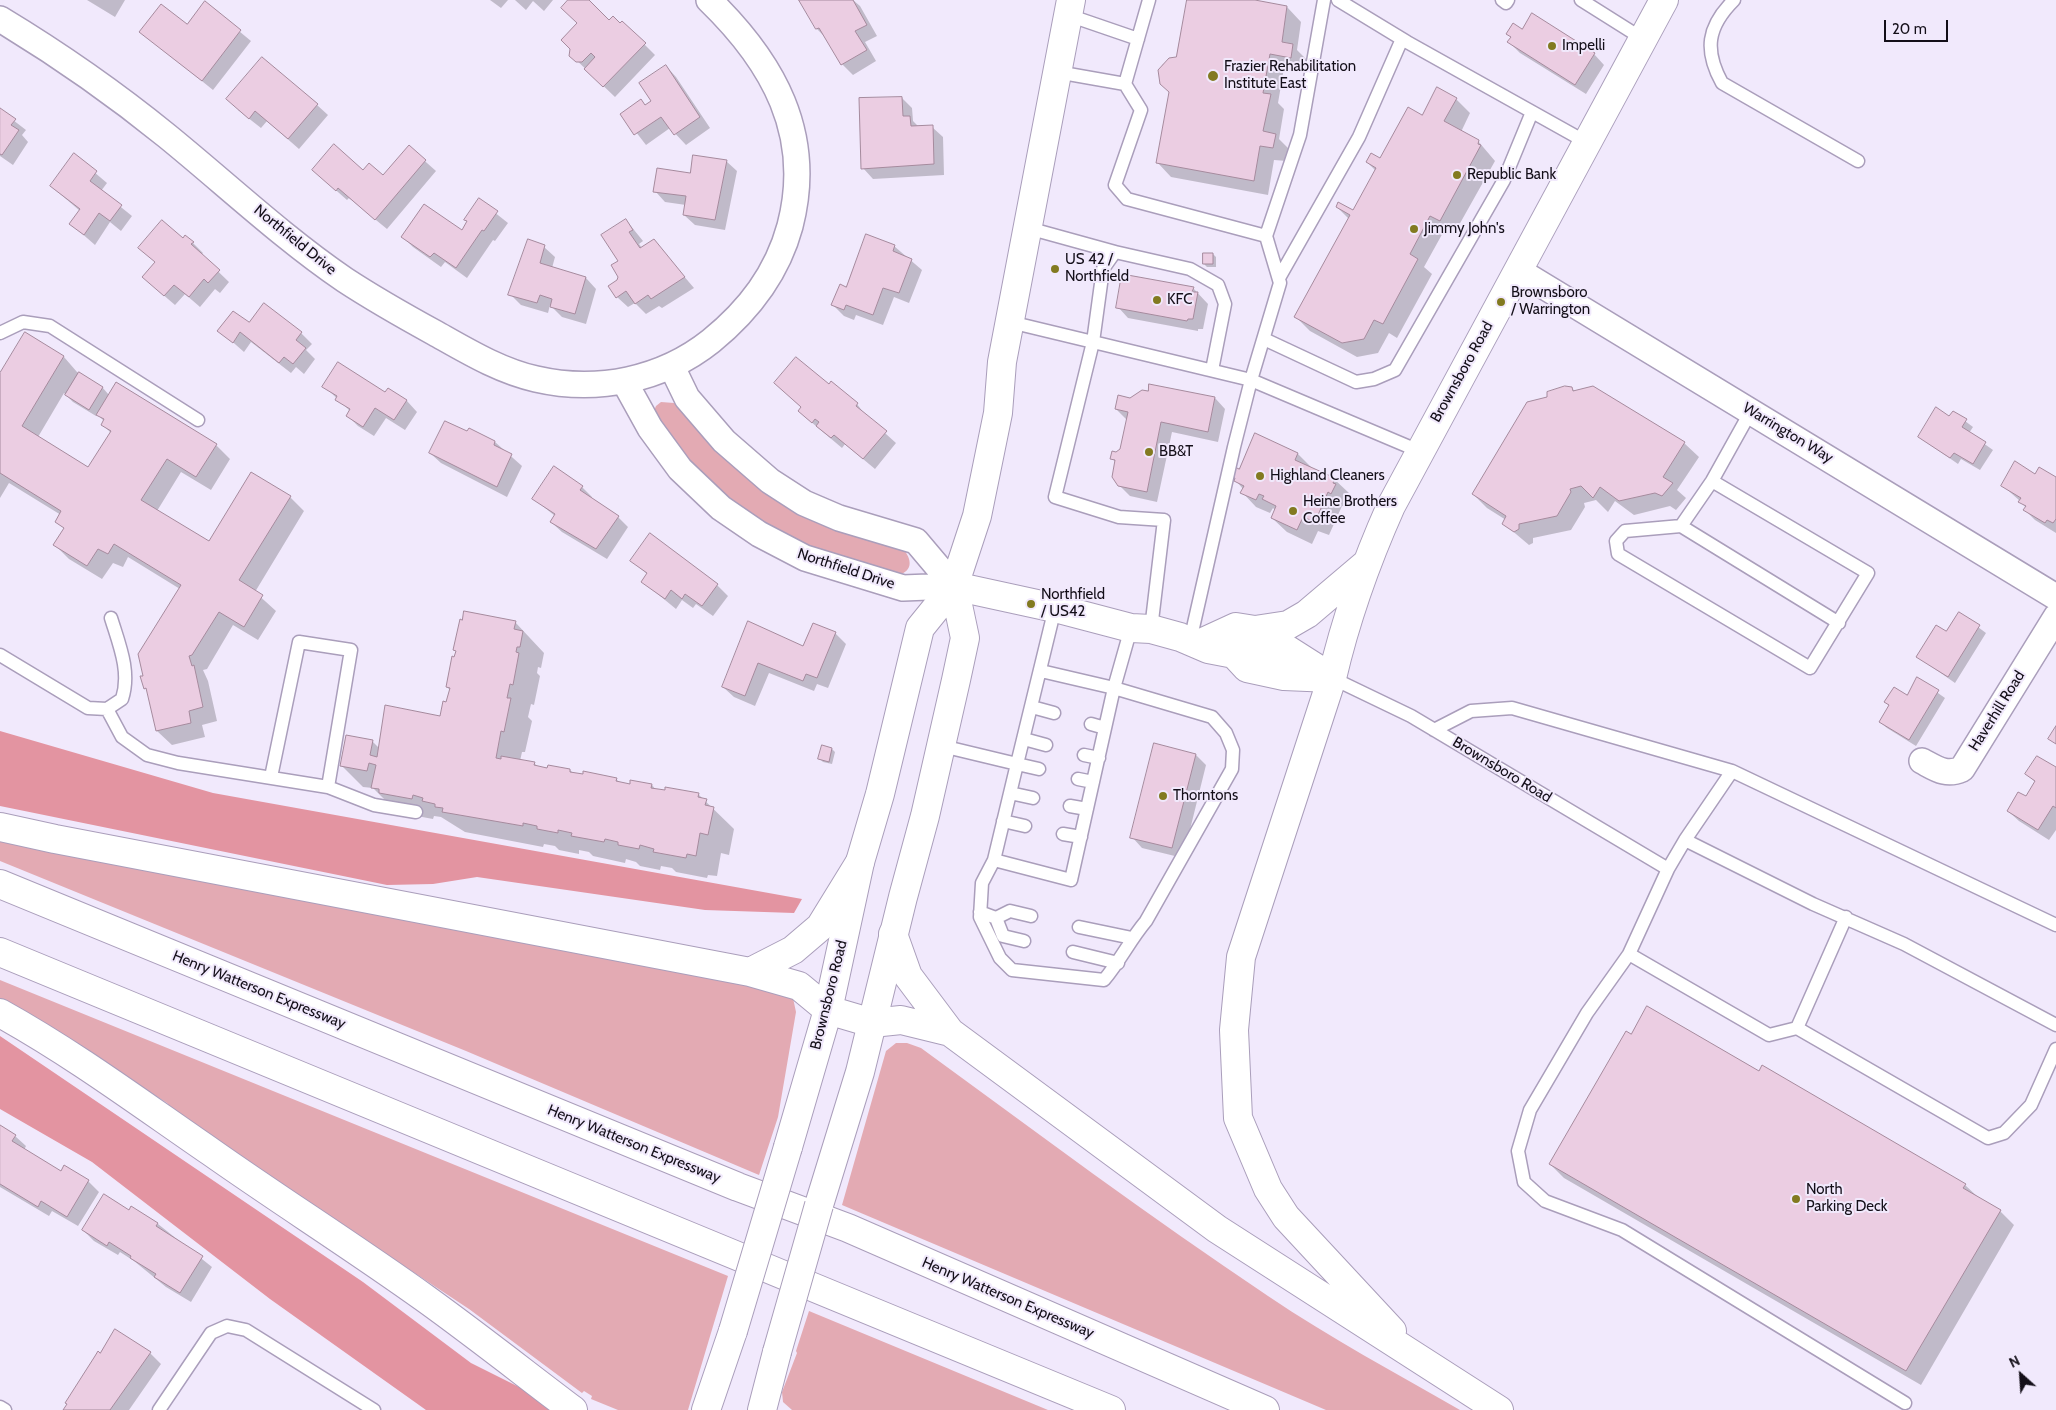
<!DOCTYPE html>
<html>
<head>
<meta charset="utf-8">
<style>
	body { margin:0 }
	#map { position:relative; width:2056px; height:1410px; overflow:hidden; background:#f1e9fc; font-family:Cabin,sans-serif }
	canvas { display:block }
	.north { position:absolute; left:1996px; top:1350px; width:50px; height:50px; -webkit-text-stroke:4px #f1e9fc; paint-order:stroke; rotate:334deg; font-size:14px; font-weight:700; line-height:20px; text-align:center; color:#140f19 }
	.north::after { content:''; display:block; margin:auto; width:18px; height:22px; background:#140f19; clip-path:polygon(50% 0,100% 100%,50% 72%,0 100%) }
	.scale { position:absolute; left:1884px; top:20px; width:64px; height:22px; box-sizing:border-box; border:2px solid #140f19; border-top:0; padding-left:6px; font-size:15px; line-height:18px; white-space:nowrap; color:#140f19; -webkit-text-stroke:4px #f1e9fc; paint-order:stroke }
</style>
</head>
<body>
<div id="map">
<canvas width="2056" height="1410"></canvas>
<div class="north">N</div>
<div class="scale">20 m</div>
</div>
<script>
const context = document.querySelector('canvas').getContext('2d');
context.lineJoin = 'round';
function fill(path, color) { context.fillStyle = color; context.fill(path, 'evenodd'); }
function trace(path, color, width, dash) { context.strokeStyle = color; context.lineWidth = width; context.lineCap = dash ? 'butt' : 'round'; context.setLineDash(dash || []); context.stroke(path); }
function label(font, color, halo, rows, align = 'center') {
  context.font = font + ' Cabin,sans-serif'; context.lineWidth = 4; context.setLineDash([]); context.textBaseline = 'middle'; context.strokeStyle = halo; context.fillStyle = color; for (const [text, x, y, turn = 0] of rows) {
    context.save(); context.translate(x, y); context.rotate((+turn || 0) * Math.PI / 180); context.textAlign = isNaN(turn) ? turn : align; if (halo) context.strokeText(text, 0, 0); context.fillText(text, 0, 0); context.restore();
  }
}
fill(new Path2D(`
	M661,402L674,403L696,426L904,550C913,561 912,573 896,575L799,545L749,515L694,470L653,413L656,406Z
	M0,839L777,988L793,998L796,1012L778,1117L759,1175L466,1051L0,861Z
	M0,980L728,1276L688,1410H618L591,1399L592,1396L584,1391L582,1393L469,1309L177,1116L167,1103L97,1058L0,1000Z
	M896,1043H907L921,1048C1036,1132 1150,1217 1268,1296C1330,1338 1396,1373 1460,1410H1326L842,1205L886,1051Z
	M809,1311L1048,1410H792L783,1402L782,1392L797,1353L796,1351Z`), '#e3aab3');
fill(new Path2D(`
	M0,731L213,793L802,899L794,913L705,910L477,877L433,884L387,885L0,806Z
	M0,1036L363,1282L471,1363L549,1402L553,1410H426L270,1299L92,1162L0,1109Z`), '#e394a1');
fill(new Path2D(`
	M87,0H125L115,17Z
	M490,0H508L501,8Z
	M515,0H553L544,11L533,1L526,10Z
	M570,0H587L610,22L620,25L622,22L655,55L615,97L571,55L579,24Z
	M800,0H853L860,6L877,36L865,42L876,61L853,75L842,64L827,39L817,29Z
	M1188,0H1248L1287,7L1301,22L1297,50L1306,59L1304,71L1284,68L1278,103L1284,109L1279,139L1290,150L1287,161L1274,160L1268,195L1171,177L1157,162L1171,93L1159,77L1162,65L1169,60L1177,58Z
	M205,3L251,41L213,90L141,32L188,26Z
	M1522,31L1594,54L1604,65L1586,94L1520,53L1509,42L1512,38L1507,34Z
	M666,66L676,77L710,128L686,145L670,128L646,145L622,114L641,101L646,106L653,101Z
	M902,98L912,108L913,121L919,127H932L943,137L944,175L873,179L863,168Z
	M1456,99L1470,113L1461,132L1478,141L1495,161L1454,234L1445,229L1424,267L1432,274L1397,338L1389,333L1378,353L1357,357L1310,331L1296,317L1349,219L1337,207L1353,212L1376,171L1367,162L1381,160L1423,117Z
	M317,105L328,115L299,149L267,121L261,128L238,110Z
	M0,110L26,130L22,135L28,142L13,165L0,156Z
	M409,147L436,171L387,229L349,198L347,200L313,170L363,171L384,177Z
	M74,155L107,183L101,191L132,216L121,231L110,222L95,245L71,224L80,211L51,186Z
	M726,161L737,171L725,230L695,225L684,215L686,205L665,202L655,191Z
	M479,200L508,223L495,241L493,240L467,278L445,262L441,267L413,247L403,237L462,231Z
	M626,220L643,241L639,244L642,248L654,241L694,288L662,308L659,306L646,314L635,303L628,307L617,297Z
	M183,240L193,243L203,253L201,255L229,282L220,293L215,289L200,307L185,294L175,305L154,287L156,263L140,248Z
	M894,246L922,270L909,303L894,297L883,325L856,315L854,320L844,316L833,305L847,288Z
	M544,247L555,257L552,268L586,278L596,289L586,324L562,317L550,305L548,313L521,305L510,294Z
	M1213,254L1216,257V267H1207L1204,264Z
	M1193,288L1208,304L1203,329H1198V331L1128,318L1118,307Z
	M249,324L301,333L312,344L306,350L315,359L304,374L296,367L291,373L251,342L244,352L219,330Z
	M26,333L64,357L77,372L102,387L109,395L216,445L230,459L211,490L181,472L157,511L209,543L290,497L304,511L255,592L276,611L258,640L233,625L207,669L203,670L208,681L217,721L202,725L205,737L172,745L157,731L148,691L145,688L144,677L180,589L128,557L123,567L113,563L102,579L69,559L55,545L65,529L57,521L61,515L9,483L0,498V375ZM64,393L73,402L96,416L97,414L104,421L102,424L111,433L88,469L38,437Z
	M775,383L857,404L866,416L896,443L875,469L845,444L842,448L810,421L799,411L802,408Z
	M324,386L385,394L388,389L407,401L417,412L405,430L386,418L374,436L358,426L347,415L350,411Z
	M1592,387L1684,443L1699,457L1677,490L1686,498L1676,510L1670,506L1634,515L1615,501L1608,512L1596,500L1584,503L1585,507L1571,530L1533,538V543L1529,545L1503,523L1506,520L1487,508L1473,494L1548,398L1571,388L1575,391Z
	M1215,398L1225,409L1218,442L1172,432L1157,502L1130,496L1119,485L1116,463L1112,458L1121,450L1127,420L1116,409L1130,399Z
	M1953,412L1973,427L1969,433L1993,450L1980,470L1961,459L1958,464L1919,437L1950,418Z
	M468,433L495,442L522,466L507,497L441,463L430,453Z
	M1255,435L1298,454L1313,469L1334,479L1349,493L1347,497L1349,500L1346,507L1342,506L1329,535L1318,531L1312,544L1287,532L1272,518L1276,511L1273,508L1270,513L1256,507L1242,492L1243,489L1232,476L1239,471Z
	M2036,475L2056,479V533L2035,520L2025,510L2026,508L2020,501L2002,485Z
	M582,487L592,497L591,499L618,517L628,527L607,559L562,532L551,522L555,516L534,499Z
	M631,560L717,585L728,596L713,616L696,604L693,608L682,600L676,609L643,582L648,575Z
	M1959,613L1986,633L1955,683L1918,657L1947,633Z
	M515,622L544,653L541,668L538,667L537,673L540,676L534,705L531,704L528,717L532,721L525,752H522L520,761L534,763L539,768L570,770L574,774L616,779L620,783L631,785H652L656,790L698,794L734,829L729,855L721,853L717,876L708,875L707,878L676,872L672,868L661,866L660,870L640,866L636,862L626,859L625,863L593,856L589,852L579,850V854L559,850L555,846L544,844L543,847L465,832L441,817L434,816L433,819L401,813L393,808L373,788L363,787L342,766L372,741L380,749L441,717L447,703L450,690L447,687L455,658Z
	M749,623L804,648L835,633L846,644L828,688L817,684L814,691L769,673L755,706L734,697L723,687Z
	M1918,679L1945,698L1916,746L1887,728L1880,722L1889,706L1886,702L1907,696Z
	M832,749L835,752L832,764L823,762L820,759Z
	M1196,755L1206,765L1183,858L1142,848L1132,837Z
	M2056,769V830L2049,840L2019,821L2008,811L2026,798L2036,783L2027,774Z
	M1632,1036L1759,1073L1965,1185L1980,1199L2000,1211L2014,1225L1921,1385L1564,1178L1550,1164Z
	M0,1126L15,1136L26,1146L24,1150L61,1172L64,1167L88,1181L99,1192L78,1226L52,1211L49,1216L0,1187Z
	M129,1211L158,1224L212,1267L191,1302L166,1287L134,1261L120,1252L118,1255L94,1241L83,1230Z
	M150,1353L161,1364L129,1410H64L100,1354Z`), '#0003');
const building = new Path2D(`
	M568,0H589L609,20L613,16L620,23L622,21L646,43L603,87L584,69L595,57L591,53L582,62H576L569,56L570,49L561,40L577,23L561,8Z
	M799,0H853L867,25L855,31L867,50L841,65L819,28L816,29Z
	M1187,0H1255L1287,6L1282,42L1293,44L1291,58L1270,54L1263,93L1271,94L1263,131L1276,134L1273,148L1260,146L1254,181L1156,163L1169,92L1160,84L1158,70L1169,58L1176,57Z
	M205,1L241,30L202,81L139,32L161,4L187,24Z
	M1532,13L1595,53L1575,85L1507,42L1511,37L1506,34L1513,23L1522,29Z
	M262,57L318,104L288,139L255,111L249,119L226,99Z
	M666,65L700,117L674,135L661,117L634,135L620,114L641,99L645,105L651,101L639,83Z
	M1437,87L1457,98L1444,121L1479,140L1478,144L1481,145L1440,221L1430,216L1410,254L1418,259L1383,324L1374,320L1364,339L1342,343L1294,317L1350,215L1336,207L1338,202L1353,210L1376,168L1366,162L1371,153L1380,158L1408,107L1422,115Z
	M902,97L903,116H910L911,126L933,125L934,164L861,169L859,98Z
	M0,108L16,119L11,125L19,130L2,155L0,154Z
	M334,144L363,170L369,163L383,175L409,145L426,160L375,220L338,188L336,191L312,170Z
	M74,153L97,171L90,181L122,205L110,221L99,213L84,235L69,224L80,209L50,186Z
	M693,155L727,160L715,220L683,215L686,196L653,192L657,168L690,173Z
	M479,198L498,211L484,231L482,230L456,268L434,253L430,257L401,237L424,204L462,230L467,221L464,220Z
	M626,219L633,230L629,232L640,248L654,239L685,277L651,299L648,295L635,304L626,291L616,298L608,286L617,280L618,277L611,265L618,261L601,235Z
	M162,220L183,238L185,235L194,242L191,244L220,270L208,283L204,279L189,297L174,285L164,296L142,277L155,262L138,248Z
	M866,234L895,245L893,251L912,259L899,293L883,288L873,315L846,305L844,310L831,305L840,284L846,287Z
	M528,239L545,245L540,263L586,277L575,314L550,307L552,299L540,295L537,303L508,295Z
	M1203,253H1213V264H1203Z
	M1122,274L1194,287L1192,292H1198L1193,319H1188L1187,321L1116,308Z
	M264,303L302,332L296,340L306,348L293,364L284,357L279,363L240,332L233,343L217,331L233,311L249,322Z
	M25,332L64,356L22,426L88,467L111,431L101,425L104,419L96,415L116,382L217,444L196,477L167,459L141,500L209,541L251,472L291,496L239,580L263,595L244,627L219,612L192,655L189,656L192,666L194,665L203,707L189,711L191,723L156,731L146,688L144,689L140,676H143L138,654L181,585L114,544L108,554L98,549L87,566L53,545L64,528L55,522L61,511L0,473V373Z
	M796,357L829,384L831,381L858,403L856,406L887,431L863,459L834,435L831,438L816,426L819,422L815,419L812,423L798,411L801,407L774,383Z
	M338,362L385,392L388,388L407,400L394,420L375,408L363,427L346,416L350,409L335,400L337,396L322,387Z
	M79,372L103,387L89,410L65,395Z
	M1149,384L1215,397L1208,432L1161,422L1147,492L1118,486L1112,477L1115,460L1110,459L1112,451L1116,452L1120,449L1128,412L1115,409L1118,395L1130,398L1142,390L1148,391Z
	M1565,386L1572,387L1573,391L1593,386L1685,442L1663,477L1673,483L1662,496L1655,493L1619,501L1600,487L1593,498L1581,486L1570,489L1571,492L1557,516L1519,524V529L1514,532L1502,524L1506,516L1472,494L1527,402L1547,397V392Z
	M1936,407L1949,416L1953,411L1967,419L1962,427L1986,442L1973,464L1954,453L1950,458L1918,437Z
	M445,421L467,431L469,428L495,441L494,445L512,454L497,487L429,453Z
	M1255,433L1298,453L1295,460L1335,478L1333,483L1336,484L1331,494L1328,492L1315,522L1303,517L1297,530L1271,518L1276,506L1262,499L1264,496L1259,494L1256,500L1240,493L1244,486L1234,481L1235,478L1231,476L1235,467L1239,469Z
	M2015,461L2035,474L2039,467L2056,477V519L2053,523L2047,520L2045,523L2023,510L2026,506L2018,502L2021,498L2001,486Z
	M554,466L583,486L580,490L619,516L596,549L550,522L555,514L532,499Z
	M650,533L718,584L702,606L685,594L682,599L671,590L665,599L641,582L647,573L630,561Z
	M464,611L516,621L514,629L523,631L520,647H517L516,652L519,653L513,685L510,684L507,698H511L504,732L501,731L496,758L501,759V756L535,762L534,765L547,768L548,765L570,769V772L583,774V771L617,778L616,781L630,784V780L652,784L651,788L665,790V787L699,793L698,797L707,799L705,805L714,807L708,835L700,833L696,856L687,854L686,858L653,852L654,849L640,845L639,849L618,845V842L605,839L604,842L571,836L572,833L558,830V833L537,829V826L523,823V826L442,812L443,808L435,807V804L422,801L423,798L413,795L412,799L379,793V789L371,788L376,765L369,763L367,771L340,766L346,735L373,740L370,755L377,757L385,705L440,716L443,701L446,702L450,688L446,687L452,656L454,657L456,651L453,650L460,619L462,620Z
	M1959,612L1980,625L1948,677L1916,657L1936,625L1946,631Z
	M748,621L803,646L813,623L836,632L817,678L806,674L803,681L758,663L745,696L722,687Z
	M1917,677L1939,690L1909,740L1879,722L1889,705L1884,702L1894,687L1907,695Z
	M2056,726V744L2048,739Z
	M1154,743L1196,754L1172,848L1130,838Z
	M822,745L832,748L829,762L818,759Z
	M2037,756L2056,767V808L2053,806L2038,830L2007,811L2018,792L2026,796L2035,781L2025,774Z
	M1647,1006L1759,1071L1762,1065L1966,1184L1963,1188L2001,1210L1906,1371L1549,1164L1626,1031L1631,1034Z
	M0,1125L16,1135L12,1141L61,1171L64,1165L89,1180L67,1217L41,1201L38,1207L0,1184Z
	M104,1194L129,1210L131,1206L158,1223L156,1226L203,1256L180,1293L154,1277L156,1274L130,1258L131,1256L109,1242L107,1246L82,1230Z
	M115,1329L151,1352L110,1410H63L67,1404L65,1403L95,1356L98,1351L100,1353Z`);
fill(building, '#ebcde2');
trace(building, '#a58a9d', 1);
const service = new Path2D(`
	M1149,0L1125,84L1141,110L1115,185L1127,199L1266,236L1280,283L1251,380L1419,451
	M1338,0L1407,42L1586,142
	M1502,0L1506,3L1508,0
	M1581,0L1643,39
	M1734,0C1707,27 1704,50 1722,83L1858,161
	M1068,15L1138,39
	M1057,72L1125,84
	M1028,228L1115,252
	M1266,236L1300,135L1324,0
	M1279,278L1359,137L1402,39
	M1010,322L1251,380L1234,447L1190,641
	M0,333L23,322L50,326L198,420
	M1264,339L1356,382L1374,379L1395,370L1504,180L1532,112
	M1712,481L1868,573L1810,668L1618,554L1616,541L1625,531L1681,526L1712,481L1751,411
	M1681,526L1839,623
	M1151,629L1164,520L1119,517L1055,497L1093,342L1103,269L1115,252L1190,269L1218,285L1225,304L1212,370
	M0,655L88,708L107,709L122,699C131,672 119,644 111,618
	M1332,678L1411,716L1668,869
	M1032,707L1054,713
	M107,709L122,737L147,755L178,763L328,787L374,805L416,812
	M1091,724L1105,728
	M1434,730L1471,711L1512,708L1732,771
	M1024,739L1046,745
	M942,746L1017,764L994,860L1071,880L1114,688L1131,628
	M1084,755L1099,758
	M1039,769L1017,764L1055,608
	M271,777L299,642L351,650L328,787
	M1078,779L1093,782
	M1010,793L1033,798
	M1070,806L1087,809
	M1003,821L1025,826
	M1063,834L1081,837
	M1685,840L1813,904L1904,944L2056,1025
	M994,860L982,883L980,917L1000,958L1012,970L1104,980C1120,961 1130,940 1146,921L1232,769L1233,750L1226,733L1212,717L1114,688L1041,671
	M980,912L996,918L1003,936L1024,941
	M996,918L1010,911L1031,916
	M1079,927L1132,938
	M1073,952L1118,963
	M1629,954L1769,1035L1797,1028L1988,1138L2004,1133L2031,1105L2056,1049
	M1797,1028L1846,917
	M1905,1403L1622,1230L1545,1201L1524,1182L1518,1151L1530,1110L1587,1013L1629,954L1668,869L1685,840L1732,771L2056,925
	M0,1407L5,1410
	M159,1410L211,1333L227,1326L246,1330L374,1410`);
const minor = new Path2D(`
	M0,19C58,54 114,93 167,136C226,184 282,237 345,280C374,299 404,316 435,333C467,351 500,371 536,379C597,393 662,380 711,341C749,310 777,274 790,226C814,134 773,62 709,0
	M1519,271L2056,597
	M672,367L687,398L724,441L770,481L804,503L839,518L916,541L954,586
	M624,381L650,428L680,469L721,508L759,534L805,558L903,588L954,586
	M1922,761C1937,769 1946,776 1962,769L2056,617`);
const tertiary = new Path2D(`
	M954,586L1055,608L1131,628L1151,629L1180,637L1208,649L1234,654L1262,644L1288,650L1332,678
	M1199,644L1236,627L1255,630L1288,625L1307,614L1366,564
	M1234,654L1247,668L1284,676L1331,678
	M1332,678C1346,618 1366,562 1391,506L1664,0`);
const primary = new Path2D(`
	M828,1010L872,1023
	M788,1147L828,1010L860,862L880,794L920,628L954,586L977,516L998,413L1002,362L1071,0
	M819,1205L860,1072L903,897L925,816L956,680L965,638L954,586
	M706,1410L733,1331
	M762,1410L777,1352`);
const motorway = new Path2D(`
	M1332,678L1241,957L1234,1030L1238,1118L1268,1189L1286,1217L1392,1331
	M0,827L55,839L750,972L799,986L828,1010
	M0,884L738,1187L848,1228L1265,1410
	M893,934L908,976L950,1032L1217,1229L1499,1410
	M0,952L1111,1410
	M750,972L793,950L820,927L860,862
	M0,1013C74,1054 141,1104 211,1152C282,1202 355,1248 426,1299C476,1335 524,1373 573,1410
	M872,1023L901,1020L950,1032`);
trace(service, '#aa9ebb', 15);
trace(minor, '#aa9ebb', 28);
trace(tertiary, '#aa9ebb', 30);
trace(primary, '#aa9ebb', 30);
trace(motorway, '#aa9ebb', 30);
trace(service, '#fff', 12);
trace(minor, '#fff', 25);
trace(tertiary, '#fff', 28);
trace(primary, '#fff', 28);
trace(motorway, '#fff', 28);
const primaryBridge = new Path2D(`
	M733,1331L788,1147
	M777,1352L819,1205`);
trace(primaryBridge, '#aa9ebb', 30, []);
trace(primaryBridge, '#fff', 28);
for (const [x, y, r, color] of [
	[1552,46,5,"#827a20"],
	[1213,76,6,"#827a20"],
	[1457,175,5,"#827a20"],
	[1414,229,5,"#827a20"],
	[1055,269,5,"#827a20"],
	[1157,300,5,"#827a20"],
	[1501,302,5,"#827a20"],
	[1149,452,5,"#827a20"],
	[1260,476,5,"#827a20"],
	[1293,511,5,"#827a20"],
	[1031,604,5,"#827a20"],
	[1163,796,5,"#827a20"],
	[1796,1199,5,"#827a20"]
]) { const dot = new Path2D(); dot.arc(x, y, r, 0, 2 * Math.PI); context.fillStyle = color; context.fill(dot); trace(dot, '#f1e9fc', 2); }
label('15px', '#140f19', '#f1e9fc', [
	["Impelli",1562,46],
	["Frazier Rehabilitation",1224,67],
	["Institute East",1224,84],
	["Republic Bank",1467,175],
	["Jimmy John's",1424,229],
	["US 42 /",1065,260],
	["Northfield",1065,277],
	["Brownsboro",1511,293],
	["/ Warrington",1511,310],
	["KFC",1167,300],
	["BB&T",1159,452],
	["Highland Cleaners",1270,476],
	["Heine Brothers",1303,502],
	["Coffee",1303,519],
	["Northfield",1041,595],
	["/ US42",1041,612],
	["Thorntons",1173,796],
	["North",1806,1190],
	["Parking Deck",1806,1207]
], 'left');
label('15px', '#140f19', '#f1e9fc', [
	["Northfield Drive",295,240,39],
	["Brownsboro Road",1462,372,-61],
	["Warrington Way",1788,433,31],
	["Northfield Drive",846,569,18],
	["Haverhill Road",1997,711,-58],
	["Brownsboro Road",1502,770,31],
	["Henry Watterson Expressway",259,990,22],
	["Brownsboro Road",829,995,-76],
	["Henry Watterson Expressway",634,1144,22],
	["Henry Watterson Expressway",1008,1298,23]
]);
</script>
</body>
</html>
